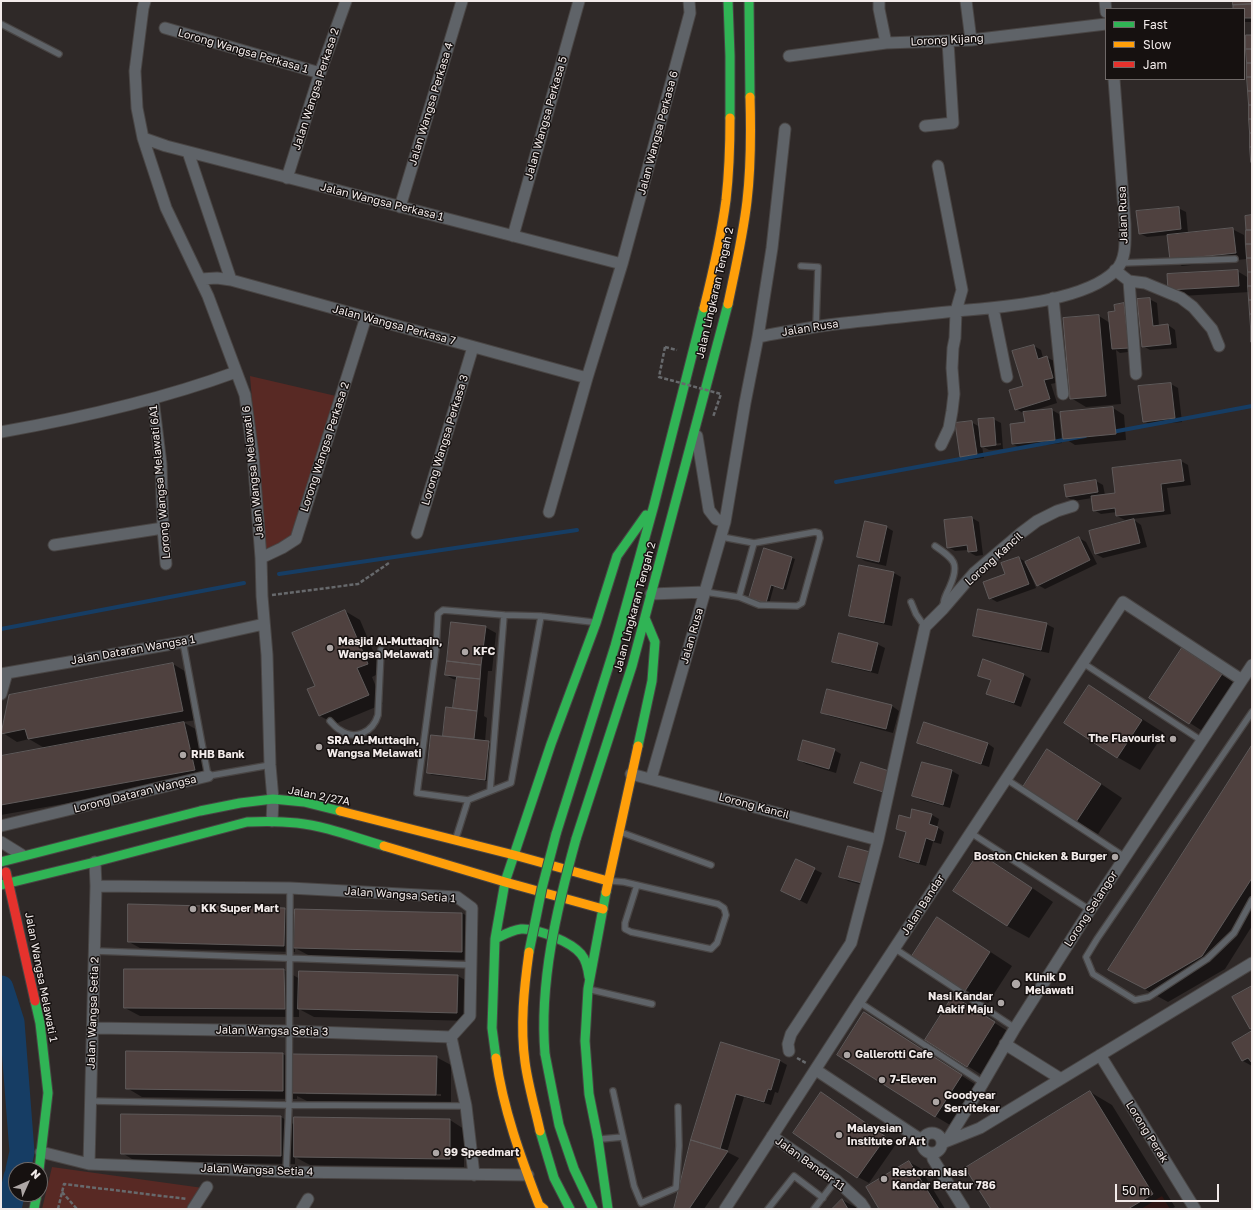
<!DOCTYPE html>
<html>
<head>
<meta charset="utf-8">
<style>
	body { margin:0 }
	#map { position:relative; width:1253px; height:1210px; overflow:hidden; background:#2f2928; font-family:"Golos Text",sans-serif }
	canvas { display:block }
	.frame { position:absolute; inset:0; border:2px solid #f2ebea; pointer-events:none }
	.legend { position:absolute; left:1105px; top:8px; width:140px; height:72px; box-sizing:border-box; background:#161110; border:1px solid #6e6867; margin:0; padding:5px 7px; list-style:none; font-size:12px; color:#f2ebea }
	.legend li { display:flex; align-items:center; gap:8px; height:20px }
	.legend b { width:20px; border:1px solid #6e6867 }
	.north { position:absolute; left:8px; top:1162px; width:40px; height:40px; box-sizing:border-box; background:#161110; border:1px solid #6e6867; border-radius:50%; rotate:45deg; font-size:11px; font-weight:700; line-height:16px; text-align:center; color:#f2ebea }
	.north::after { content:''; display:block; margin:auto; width:14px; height:18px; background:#aea7a6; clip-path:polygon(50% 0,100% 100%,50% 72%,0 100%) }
	.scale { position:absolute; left:1115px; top:1184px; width:104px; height:18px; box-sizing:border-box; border:2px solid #f2ebea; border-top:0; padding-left:5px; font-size:12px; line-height:14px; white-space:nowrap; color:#f2ebea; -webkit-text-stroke:3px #161110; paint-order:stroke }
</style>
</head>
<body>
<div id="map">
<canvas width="1253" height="1210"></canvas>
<div class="frame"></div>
<ul class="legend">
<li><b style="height:5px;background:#30b455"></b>Fast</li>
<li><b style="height:5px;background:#ff9f0a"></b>Slow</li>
<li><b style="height:5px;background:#e5322d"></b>Jam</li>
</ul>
<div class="north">N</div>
<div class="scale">50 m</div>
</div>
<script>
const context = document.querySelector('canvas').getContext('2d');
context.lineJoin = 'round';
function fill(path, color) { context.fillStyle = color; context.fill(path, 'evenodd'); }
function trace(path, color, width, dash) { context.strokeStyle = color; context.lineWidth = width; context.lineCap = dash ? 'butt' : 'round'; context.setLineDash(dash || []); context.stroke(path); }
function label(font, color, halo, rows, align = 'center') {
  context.font = font + ' "Golos Text",sans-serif'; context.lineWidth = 3; context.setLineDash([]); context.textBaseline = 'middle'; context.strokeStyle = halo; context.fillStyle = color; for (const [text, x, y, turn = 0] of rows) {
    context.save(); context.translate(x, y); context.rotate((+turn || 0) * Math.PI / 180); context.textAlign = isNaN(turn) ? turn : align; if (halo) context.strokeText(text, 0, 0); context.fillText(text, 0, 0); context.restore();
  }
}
fill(new Path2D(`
	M250,376L336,396L291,539L265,551Z
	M52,1167L203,1188L189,1209H42Z
	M1162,1196L1170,1209H1141Z`), '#582924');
fill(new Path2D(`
	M1234,1H1252V22H1244V9H1234Z
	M1178,208L1186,212L1188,233L1232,229L1244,235L1246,259L1182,266L1171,259L1168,235L1147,237L1139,233Z
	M1252,216V338L1250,292L1181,296L1169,289L1237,271L1249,278Z
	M1149,299L1157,303L1159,326L1168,325L1175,330L1177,348L1150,350L1143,346Z
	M1124,304L1131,309L1136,351L1120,353L1116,350L1121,404L1086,407L1071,398L1099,316L1110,323L1116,312Z
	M1034,346L1041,350L1043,358L1046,357L1054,361L1060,382L1051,384L1057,403L1032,411V412L1052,410L1059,414L1062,443L1020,448L1013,444L1026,423L1024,413H1023L1016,409L1024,387Z
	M1171,384L1178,388L1182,422L1151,425L1144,421Z
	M1113,408L1124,415L1126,440L1075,445L1064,438Z
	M993,419L1001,423L1003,449L989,450L982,446L984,458L968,460L961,456L971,422L980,427ZM1001,443V445L987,447V445Z
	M1181,461L1188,465L1191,485L1167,488L1171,514L1125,520L1117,516V512L1101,514L1094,510L1092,498L1074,501L1067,497L1096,481L1103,485L1105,495L1116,494Z
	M972,518L979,522L983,555L976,556L969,552L968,550L955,551L948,547Z
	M1134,520L1141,525L1147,547L1103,558L1096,554Z
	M886,527L893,531L886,566L865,561L858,557Z
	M1079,538L1086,542L1097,564L1045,589L1038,585L1032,573H1030L1036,588L997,602L990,598L1019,558L1026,562Z
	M765,549L795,559L786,590L774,586L769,604L753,599Z
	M860,566L894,573L901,577L892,626L857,619L850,615Z
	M345,611L360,620L382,672L372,677L383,704L335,724L320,716L316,687Z
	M1046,624L1054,628L1049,653L982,640L975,636Z
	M485,627L496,633L492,671H488L484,716L487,718L485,742L492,744L488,781L432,775L428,773L444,737L447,708L454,709L457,680L453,679L446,675Z
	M877,644L885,648L878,674L840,665L833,661Z
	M1197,658L1236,684L1204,732L1151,698Z
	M173,664L188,673L197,720L183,722L199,731L209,778L1,815V757L46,749L29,739L17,742L3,733Z
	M979,675H1024L1031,679L1021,707L995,697L988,693L992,681Z
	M1089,686L1111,699L1164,733L1140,770L1117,757Z
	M892,706L899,711L893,733L829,716L822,712Z
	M919,743H987L994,748L989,767L926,747Z
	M1252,747V926L1225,969L1168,1002L1110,970Z
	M834,750L841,754L836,773L806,764L799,760Z
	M1048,750L1070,763L1122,798L1098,834L1076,821Z
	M862,763L890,795L863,786L855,782Z
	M952,771L959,775L950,808L921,800L914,796Z
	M913,810L932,815L939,819L937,827L944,832L941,844L933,842L926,866L907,861L900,857L907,833L897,829L910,819Z
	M979,855L1001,867L1053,902L1029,938L1007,926Z
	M877,857L869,887L848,881L841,877Z
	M797,861L822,873L807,904L789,895Z
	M284,909L296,915V910L462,913L477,922L476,960L310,956L295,948V952L140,948L129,942Z
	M938,919L960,932L1012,966L988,1003L966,990L913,955Z
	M125,970H284L300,979L458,976L472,984V1021L314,1017L299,1009V1017L140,1016L125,1008Z
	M968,1006L1009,1032L982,1075L926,1040Z
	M879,1022L976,1085L950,1125L935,1116Z
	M1252,1032V1066L1243,1061L1233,1044Z
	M721,1043L780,1061L787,1065L778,1093L775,1092L771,1105L744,1097L727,1152L739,1158L704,1209H676Z
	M283,1054L292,1059L436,1057L451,1065V1103L307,1101L297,1096V1099L142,1097L127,1088ZM306,1092L441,1094V1096L306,1094Z
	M1090,1092L1112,1105L1175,1207L1171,1209H992Z
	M821,1093L832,1099L896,1144L869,1183L858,1177L794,1133Z
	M281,1117L295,1125L450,1120L464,1129V1167L310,1165L295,1157V1164L137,1162L122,1153Z
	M909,1162L920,1168L945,1209H880Z
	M842,1200L857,1208V1209H833Z`), '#0007');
trace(new Path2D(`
	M1112,432L1252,406
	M836,482L1085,436
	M279,574L577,530
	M1,629L244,583`), '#163d64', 4);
trace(new Path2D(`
	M1,988L12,1022L22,1152L18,1170
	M9,1209L16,1177`), '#163d64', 25);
const building = new Path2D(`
	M1233,1H1252V4L1233,5Z
	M1252,4V18H1244V9H1233V5Z
	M1246,35H1252V49H1246Z
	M1246,49H1252V63H1247Z
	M1247,63H1252V77H1247Z
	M1247,77H1252V91H1248Z
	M1248,91H1252V105H1249Z
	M1249,105H1252V119H1249Z
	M1249,119H1252V133H1250Z
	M1250,133H1252V147H1250Z
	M1250,147H1252V161L1251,162Z
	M1179,207L1181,229L1139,234L1136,211Z
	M1252,215V230H1246L1245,216Z
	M1233,228L1236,253L1170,260L1167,235Z
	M1246,230H1252V244H1246Z
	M1246,244H1252V258H1247Z
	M1247,258H1252V272H1248Z
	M1238,270L1239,286L1168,290L1167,274Z
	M1248,272H1252V286H1248Z
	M1248,286H1252V300H1249Z
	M1150,298L1153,326L1168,324L1171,344L1142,347L1137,299Z
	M1249,300H1252V314H1250Z
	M1124,303L1129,348L1112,349L1108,312L1115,311L1114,305Z
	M1250,314H1252V328H1251Z
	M1099,315L1106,396L1070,399L1063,318Z
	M1251,328H1252V342H1251Z
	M1034,345L1038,359L1047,356L1053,378L1044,380L1050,399L1015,410L1009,390L1023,386L1012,351Z
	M1171,383L1175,418L1143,422L1138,386Z
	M1113,407L1116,434L1063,439L1060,412Z
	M1052,409L1055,440L1012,444L1010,424L1025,422L1023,412Z
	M994,418L996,445L981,447L978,419Z
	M972,421L977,454L960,457L955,423Z
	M1181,460L1184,481L1161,484L1164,511L1116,516L1115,508L1093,511L1091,496L1115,493L1112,468Z
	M1096,480L1098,492L1066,497L1064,485Z
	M972,517L977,551L968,552L967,545L947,548L944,520Z
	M1134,519L1140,543L1095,554L1089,531Z
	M865,521L887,526L879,562L857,557Z
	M1079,537L1090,560L1037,586L1025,562Z
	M764,548L792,557L783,589L771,585L766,603L749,598Z
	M1019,557L1029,584L989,599L983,582L1005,574L1001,563Z
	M859,565L894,572L884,623L849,616Z
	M978,609L1047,623L1041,650L973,636Z
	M345,610L368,664L357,668L369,695L319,716L307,689L315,686L292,633Z
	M451,622L486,626L481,665L447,661Z
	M839,633L878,643L871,671L832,662Z
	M1182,648L1222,674L1189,724L1149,698Z
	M983,659L1024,674L1014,703L986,694L991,680L978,676Z
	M447,661L481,665L480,679L445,675Z
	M173,663L183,711L28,739L25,729L1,734L9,695Z
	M457,677L480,679L477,711L453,708Z
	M1089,685L1142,720L1117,758L1064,723Z
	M827,689L892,705L886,729L821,713Z
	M446,707L477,711L474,739L443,736Z
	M184,722L195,770L1,805V756Z
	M924,722L988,743L981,764L917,743Z
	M431,735L489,741L485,780L427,773Z
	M803,740L835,749L829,769L798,760Z
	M1252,745V878L1202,956L1145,989L1108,970Z
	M1047,749L1101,784L1076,822L1023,787Z
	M861,762L889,771L883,792L854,783Z
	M922,762L952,770L943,805L912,796Z
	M912,809L932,814L929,824L938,827L934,841L926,838L919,863L899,857L906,832L896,829L899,815L910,818Z
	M848,846L870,852L862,883L839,877Z
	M979,853L1032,888L1007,926L953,891Z
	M796,859L815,868L800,900L781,891Z
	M128,904L285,908L284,946L128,942Z
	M295,909L462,913V952L294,948Z
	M937,917L990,952L965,991L912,956Z
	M124,969H284L285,1009L124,1008Z
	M299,971L458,975L457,1013L298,1009Z
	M1252,986V1028L1250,1029L1232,997Z
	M953,996L995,1022L967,1067L925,1040Z
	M864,1012L962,1075L935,1117L837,1055Z
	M1252,1031V1063L1248,1058L1242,1061L1232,1043Z
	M721,1042L780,1060L771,1090L768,1089L764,1102L736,1094L720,1149L691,1140Z
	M126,1051L283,1053V1091L126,1089Z
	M291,1054L437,1056L436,1095L291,1093Z
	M1090,1091L1153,1194L1128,1209H991L965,1168Z
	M821,1092L886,1137L857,1178L793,1133Z
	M121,1114L281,1116V1156L121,1154Z
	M294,1117L450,1119V1159L294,1157Z
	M691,1140L728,1151L689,1209H674Z
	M909,1161L939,1209H879L866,1187Z
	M842,1199L848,1209H832Z`);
fill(building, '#4f413f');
trace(building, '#5f5a5a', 1);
const lane = new Path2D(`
	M1,24L59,54
	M1121,263L1235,259
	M801,266L818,267L816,326
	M935,546C954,559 960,563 950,586C946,596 944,595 943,607
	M705,592L739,597L759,605L797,606L802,603L820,538L819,533L815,532L754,543L722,537
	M739,597L754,543
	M911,602L916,614L925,627
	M183,642L208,776L270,765
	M1083,663L1202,741
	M1252,712L1097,939L1086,957L1093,974L1135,1000L1149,997L1207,959L1234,933L1252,900
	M330,721C333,724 336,728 340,730C355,741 373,732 378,715L381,650
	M1006,779L1125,857
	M490,791L504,615L541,616L592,622
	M468,800L417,793L436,649L438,614L443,610L504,615
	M623,833L711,865
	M971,833L1090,910
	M456,838L468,800L511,783L541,616
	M612,881L624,882L718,904L724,908L726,915L717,943L711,949L631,932L625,929V923L637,885
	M894,948L1015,1028
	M95,951L472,965
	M592,990L652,1004
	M859,1002L983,1083
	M613,1091L634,1186L641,1203L676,1188L679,1146L678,1107
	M91,1101L289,1105L466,1106
	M601,1139L623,1137
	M286,1172L289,1105L290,888
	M768,1209L794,1176L823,1198
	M814,1209L836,1180`);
const street = new Path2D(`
	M145,1L143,8L135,71L137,108L143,138L166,208L208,296L245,395L253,455L261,558L262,596L267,655L270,765L273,799L272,821
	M879,1V9L886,43
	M966,1L971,40
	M1105,1L1106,12
	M165,28L320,73
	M789,56L886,43L971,40L1106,24
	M925,126L953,123L948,42
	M143,138L166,146L622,264
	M188,152L231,280
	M938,166L962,290L956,311L955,338L953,348L952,368L954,394L952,411L949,428L941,445
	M287,178L320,73L346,1
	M400,207L462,1
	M513,236L579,1
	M1115,270L1129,281L1145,283L1181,298L1193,307L1212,329L1219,346
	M201,279L217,278L231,280L587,378
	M1129,281L1136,374
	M1053,298L1063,394
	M993,308L1007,377
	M758,337C777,333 796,330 815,327C840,323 865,321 890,318C912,316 934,313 957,311C1000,307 1085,302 1116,270C1127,259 1125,239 1125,224L1114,79
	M153,399L161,464L163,528L166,564
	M1,432C80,418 160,400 236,372
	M697,436L709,510L716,519L725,522
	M549,512L587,378L622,264L690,13L689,1
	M417,533L473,347
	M54,545L163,528
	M261,558L282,548L296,539L366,317
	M651,594L705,592
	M1,674L183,642L264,624
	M1,694L7,673
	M631,774L878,840
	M651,779L725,522L745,403L758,337L772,248L785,129
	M1,826L208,776
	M1,842L22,855
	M96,886L290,888L457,897L472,908L470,1016L451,1037
	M93,1028L289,1031L451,1037
	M451,1037L466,1106L474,1175
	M1005,1044L1061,1079
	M789,1051L788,1044L791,1034L851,943L878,840L925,627L943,609L974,573L1021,533L1037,521L1057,511L1073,506
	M1100,1055L1195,1209
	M816,1070L923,1141
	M922 1143a10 10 0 1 1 20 0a10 10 0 1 1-20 0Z
	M772,1136L836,1180L861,1203L865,1209
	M947,1141L983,1083L1015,1028L1090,910L1252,665
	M945,1142L980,1128L1252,963
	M41,1152L89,1164L286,1172L528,1175
	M932,1153L933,1159L964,1209
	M89,1164L96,886L95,862
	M193,1209L207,1187
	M302,1209L308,1199
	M725,1209L859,1002L1123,602L1242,680`);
const fast = new Path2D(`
	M728,1L730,56V118
	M749,1L750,97
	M638,746L652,681L655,642L645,618
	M556,834L615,646L654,505L704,308
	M576,839L632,666L728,304
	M1,862L200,811L240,803L273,799L304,802L340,811
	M1,885L95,862L247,822C264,821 280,821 297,823C326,826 356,838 384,846
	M606,892L588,989L585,1041L589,1094L598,1139L608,1209
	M495,939C503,935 512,930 521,929C537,928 571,942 581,954C586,960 588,969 589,977
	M35,1001L40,1023L48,1093L39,1170
	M545,1054L559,1125L574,1169L593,1209
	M496,1058L492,1028L495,939L505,882L551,744L596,623L617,556L646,515
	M540,1131L554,1178L570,1209
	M34,1209L37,1194`);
const slow = new Path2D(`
	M728,304C735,270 743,236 747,201C751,167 751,132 750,97
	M704,308C713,272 721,237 726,200C729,173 730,145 730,118
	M340,811L514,855L608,881
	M384,846L505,882L603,909
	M606,892L638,746
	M496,1058C503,1109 521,1158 539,1205L544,1209`);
const jam = new Path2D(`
	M6,872L35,1001`);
trace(lane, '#494544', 8);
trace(street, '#494544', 13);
trace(fast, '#494544', 11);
trace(slow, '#494544', 11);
trace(jam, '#494544', 11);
trace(new Path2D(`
	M665,347L677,350
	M272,595L358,584L389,563
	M797,1058L806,1063
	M62,1192L77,1209
	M58,1209L64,1184L187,1199`), '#67696c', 2.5, [4, 2]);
trace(lane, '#5f6368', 5.5);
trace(street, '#5f6368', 11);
trace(fast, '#30b455', 9);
trace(slow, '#ff9f0a', 9);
trace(jam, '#e5322d', 9);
const fastBridge = new Path2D(`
	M529,952L542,888L556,834
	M545,1054C539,982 557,908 576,839`);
const slowBridge = new Path2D(`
	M529,952C524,988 520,1026 525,1062C528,1085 535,1108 540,1131`);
trace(fastBridge, '#494544', 11, []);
trace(slowBridge, '#494544', 11, []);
trace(new Path2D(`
	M665,347L659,377L721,394L713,417`), '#67696c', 2.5, [4, 2]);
trace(fastBridge, '#30b455', 9);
trace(slowBridge, '#ff9f0a', 9);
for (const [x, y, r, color] of [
	[330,648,4,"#aea7a6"],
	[465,652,4,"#aea7a6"],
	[1173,739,4,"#aea7a6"],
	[319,747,4,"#aea7a6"],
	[183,755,4,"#aea7a6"],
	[1115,857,4,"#aea7a6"],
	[193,909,4,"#aea7a6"],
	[1016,984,5,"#aea7a6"],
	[1001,1003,4,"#aea7a6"],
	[847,1055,4,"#aea7a6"],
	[882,1080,4,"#aea7a6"],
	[936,1102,4,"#aea7a6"],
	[839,1135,4,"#aea7a6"],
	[436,1153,4,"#aea7a6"],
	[884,1179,4,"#aea7a6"]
]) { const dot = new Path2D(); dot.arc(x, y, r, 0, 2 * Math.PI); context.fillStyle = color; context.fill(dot); trace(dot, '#161110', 1.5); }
label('11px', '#f2ebea', '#161110', [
	["Lorong Kijang",947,40,-3],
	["Lorong Wangsa Perkasa 1",243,51,16],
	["Jalan Wangsa Perkasa 2",316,89,-72],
	["Jalan Wangsa Perkasa 4",431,104,-73],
	["Jalan Wangsa Perkasa 5",546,118,-74],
	["Jalan Wangsa Perkasa 6",658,133,-75],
	["Jalan Wangsa Perkasa 1",382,202,14],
	["Jalan Rusa",1123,215,-92],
	["Jalan Lingkaran Tengah 2",715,293,-77],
	["Jalan Wangsa Perkasa 7",394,325,15],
	["Jalan Rusa",810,328,-9],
	["Lorong Wangsa Perkasa 3",445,440,-73],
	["Lorong Wangsa Perkasa 2",325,447,-72],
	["Jalan Wangsa Melawati 6",253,472,-96],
	["Lorong Wangsa Melawati 6A1",160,482,-95],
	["Lorong Kancil",994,559,-42],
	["Jalan Lingkaran Tengah 2",635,607,-75],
	["Jalan Rusa",692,636,-74],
	["Jalan Dataran Wangsa 1",133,650,-10],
	["Lorong Dataran Wangsa",135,794,-14],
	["Jalan 2/27A",319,796,11],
	["Lorong Kancil",754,806,15],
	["Jalan Wangsa Setia 1",400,895,4],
	["Jalan Bandar",923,905,-57],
	["Lorong Selangor",1091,909,-57],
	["Jalan Wangsa Melawati 1",41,977,79],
	["Jalan Wangsa Setia 2",93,1013,-88],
	["Jalan Wangsa Setia 3",272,1031,1],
	["Lorong Perak",1147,1132,58],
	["Jalan Bandar 11",810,1164,36],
	["Jalan Wangsa Setia 4",257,1170,2]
]);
label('bold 11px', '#f2ebea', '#161110', [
	["Masjid Al-Muttaqin,",338,642],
	["Wangsa Melawati",338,655],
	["KFC",473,652],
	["The Flavourist",1165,739,"right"],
	["SRA Al-Muttaqin,",327,741],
	["Wangsa Melawati",327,754],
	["RHB Bank",191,755],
	["Boston Chicken & Burger",1107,857,"right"],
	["KK Super Mart",201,909],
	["Klinik D",1025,978],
	["Melawati",1025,991],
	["Nasi Kandar",993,997,"right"],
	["Aakif Maju",993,1010,"right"],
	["Gallerotti Cafe",855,1055],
	["7-Eleven",890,1080],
	["Goodyear",944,1096],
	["Servitekar",944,1109],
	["Malaysian",847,1129],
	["Institute of Art",847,1142],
	["99 Speedmart",444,1153],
	["Restoran Nasi",892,1173],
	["Kandar Beratur 786",892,1186]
], 'left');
</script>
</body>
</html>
